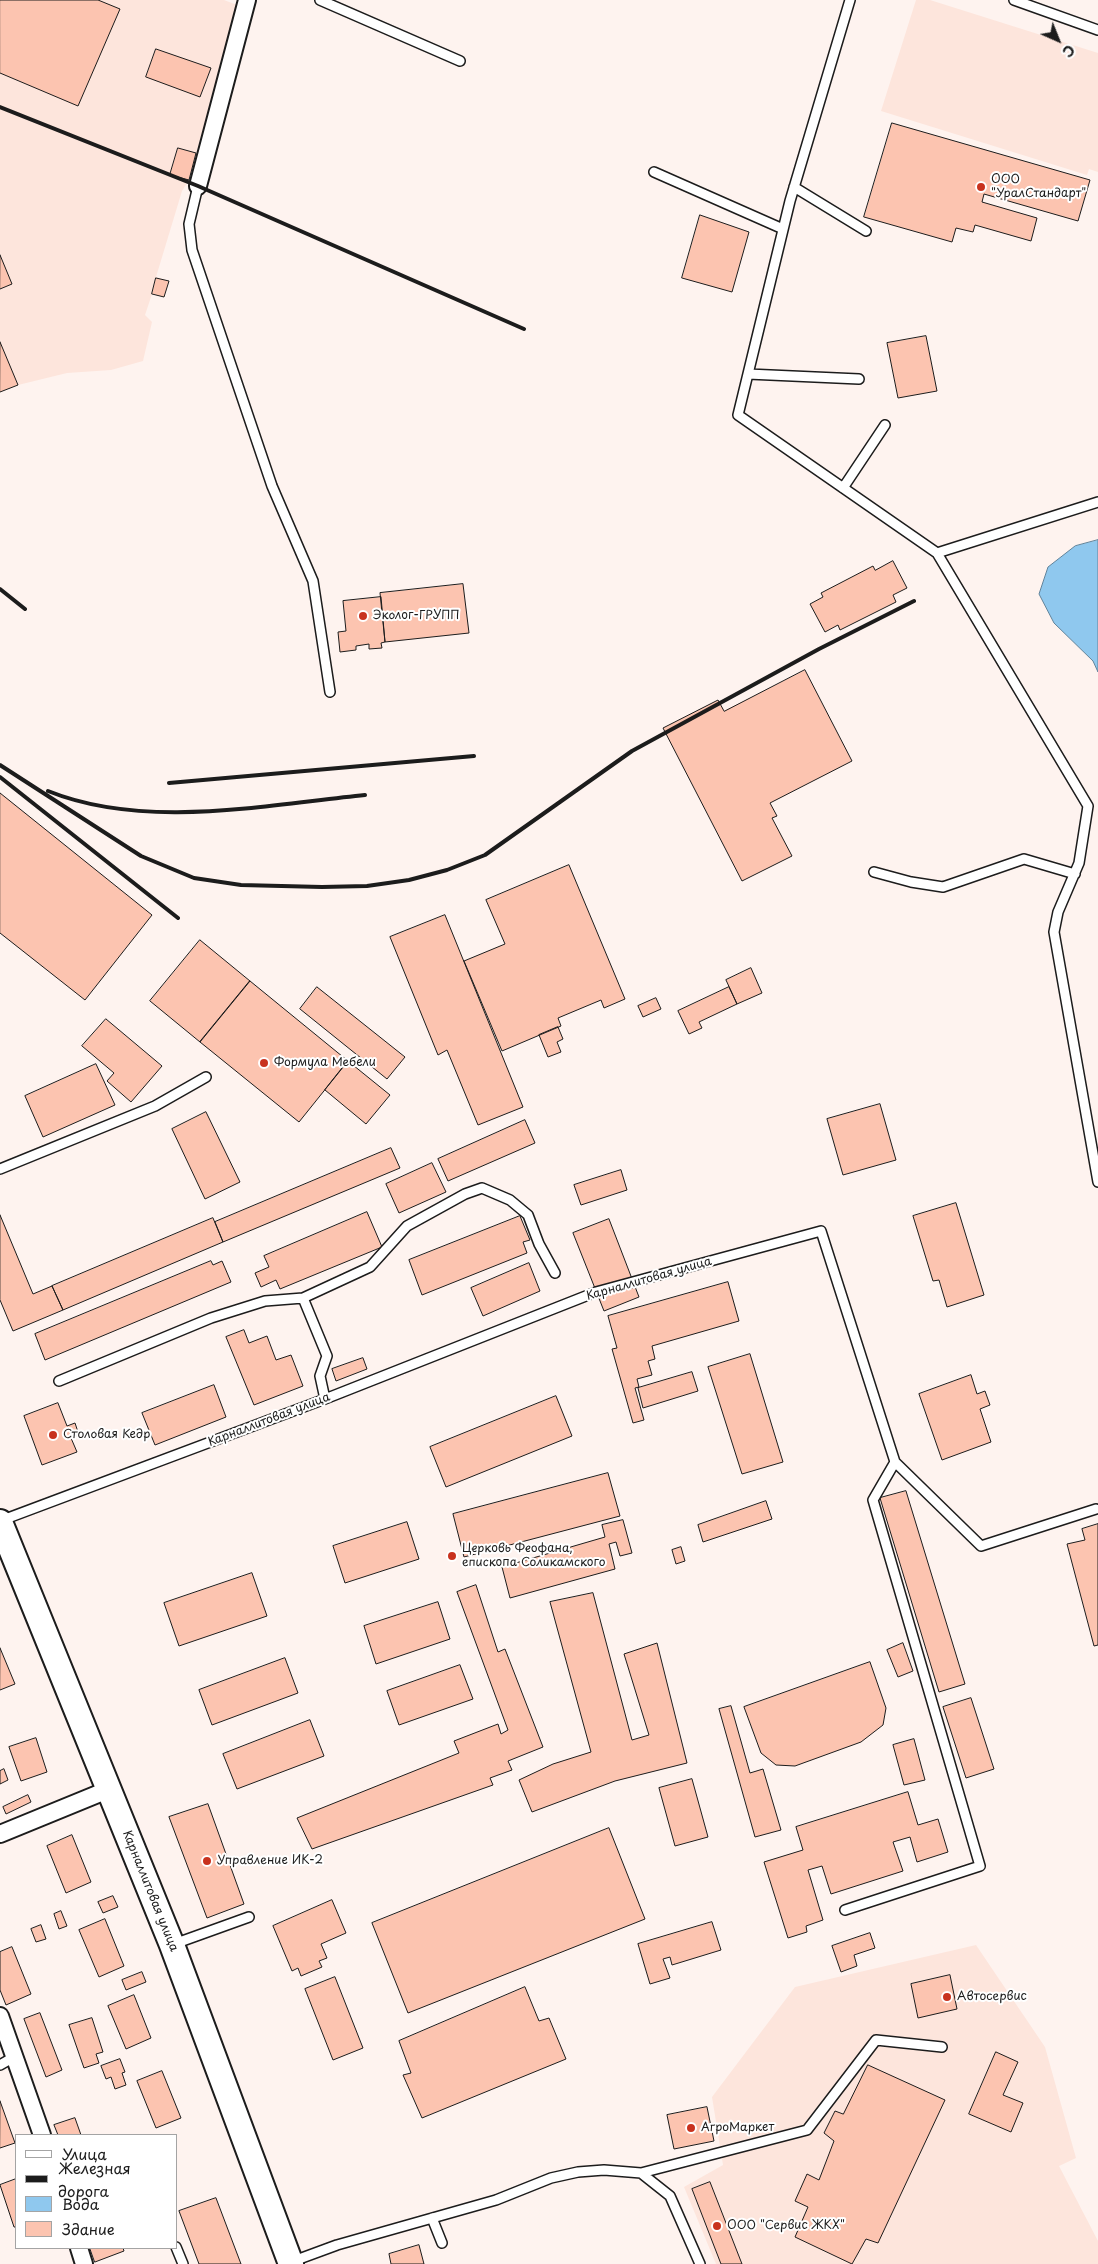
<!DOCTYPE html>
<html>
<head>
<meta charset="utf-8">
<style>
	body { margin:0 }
	#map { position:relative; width:1098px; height:2264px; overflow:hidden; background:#fef3ef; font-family:"Playpen Sans",sans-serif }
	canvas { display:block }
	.legend { position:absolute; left:15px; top:2134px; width:162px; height:115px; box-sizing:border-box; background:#fff; border:1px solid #a4a4a4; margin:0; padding:6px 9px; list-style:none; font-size:15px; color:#1c1c1c }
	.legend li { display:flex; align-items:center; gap:10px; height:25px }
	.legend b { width:25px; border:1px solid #a4a4a4 }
	.north { position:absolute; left:1033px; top:15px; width:50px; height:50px; -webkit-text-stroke:4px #fff; paint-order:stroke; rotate:136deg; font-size:14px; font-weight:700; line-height:20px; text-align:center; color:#1c1c1c }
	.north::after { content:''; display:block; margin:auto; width:18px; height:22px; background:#1c1c1c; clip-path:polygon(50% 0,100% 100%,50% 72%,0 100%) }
</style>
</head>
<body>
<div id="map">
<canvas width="1098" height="2264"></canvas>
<ul class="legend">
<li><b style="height:6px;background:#fff"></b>Улица</li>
<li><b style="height:6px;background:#1c1c1c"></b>Железная дорога</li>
<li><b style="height:14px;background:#8fc8ee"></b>Вода</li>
<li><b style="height:14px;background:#fcc4b0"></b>Здание</li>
</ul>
<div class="north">С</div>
</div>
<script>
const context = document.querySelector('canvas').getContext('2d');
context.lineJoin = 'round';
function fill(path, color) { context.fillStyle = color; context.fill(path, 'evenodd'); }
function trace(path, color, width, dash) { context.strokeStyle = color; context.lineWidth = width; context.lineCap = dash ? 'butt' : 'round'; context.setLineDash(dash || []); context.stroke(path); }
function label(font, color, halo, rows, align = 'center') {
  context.font = font + ' "Playpen Sans",sans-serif'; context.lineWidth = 4; context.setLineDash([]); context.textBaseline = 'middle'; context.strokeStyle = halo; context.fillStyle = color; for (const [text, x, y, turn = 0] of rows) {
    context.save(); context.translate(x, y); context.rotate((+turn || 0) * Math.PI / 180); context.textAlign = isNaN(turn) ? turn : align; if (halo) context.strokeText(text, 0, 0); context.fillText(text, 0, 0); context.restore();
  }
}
fill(new Path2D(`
	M0,0H224L237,5L189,180L182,191L156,277L169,281L164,297L152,294L145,315L152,322L143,361L111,370L67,373L18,385L0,392Z
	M916,0H930L1098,53V172L1089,169L1087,175L881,111Z
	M976,1945L1045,2047L1076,2158L1059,2166L1098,2241V2264H716L684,2187L723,2165L712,2097L795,1987Z`), '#fde5dc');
const water = new Path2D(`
	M1098,540V672L1093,661L1054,623L1039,594L1048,567L1075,546Z`);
fill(water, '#8fc8ee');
trace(water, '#61839a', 1);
const building = new Path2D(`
	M0,0H98L120,9L78,106L0,73Z
	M156,49L211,68L200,97L146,77Z
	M892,123L1090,180L1078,221L984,194L982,202L1037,218L1031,241L975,225L973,232L956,228L952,242L864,217Z
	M178,148L196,153L189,180L170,175Z
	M700,215L749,232L732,292L682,278Z
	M0,255L12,284L0,289Z
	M156,278L169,281L164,297L152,294Z
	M926,336L937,391L898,398L887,343Z
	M0,342L18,385L0,392Z
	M893,561L907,588L893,595L896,602L840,630L838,625L825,632L810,604L823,597L821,593L873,566L875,570Z
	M463,584L469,633L385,642L380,593Z
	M381,597L385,642L381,643L382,648L369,649V644L356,646V650L340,652L338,632L346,631L343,601Z
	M805,670L852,761L770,803L777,816L772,818L792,856L742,881L663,728L718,700L724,711Z
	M0,793L152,915L85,1000L0,933Z
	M569,865L625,999L604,1008L601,1000L558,1018L561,1026L502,1051L464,961L505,944L486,900Z
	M445,915L523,1107L478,1125L447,1050L438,1055L390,937Z
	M200,940L250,981L200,1042L150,1001Z
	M751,968L762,993L737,1004L726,980Z
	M250,981L348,1061L299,1122L200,1042Z
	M317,987L405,1057L387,1079L300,1009Z
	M729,987L737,1004L699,1022L702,1028L689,1034L678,1011Z
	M656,998L661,1009L643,1017L638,1006Z
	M106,1019L162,1066L131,1102L107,1081L114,1073L82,1046Z
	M558,1027L563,1039L557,1042L561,1052L548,1057L539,1035Z
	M348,1061L390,1095L366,1124L325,1090Z
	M96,1064L115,1105L43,1137L25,1096Z
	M880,1104L896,1160L843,1175L827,1119Z
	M206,1112L240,1182L205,1199L172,1129Z
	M525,1120L535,1143L448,1181L438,1159Z
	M391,1148L400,1168L223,1242L215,1222Z
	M432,1163L446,1192L399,1213L386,1184Z
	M621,1170L627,1190L581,1205L574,1185Z
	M956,1203L984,1295L947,1307L939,1280L933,1281L913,1216Z
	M367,1212L382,1247L280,1289L276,1280L261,1287L255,1273L269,1267L264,1256Z
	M0,1215L33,1294L52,1286L63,1310L13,1331L0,1300Z
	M520,1216L530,1240L523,1242L527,1253L422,1295L409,1260Z
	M213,1218L223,1242L63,1310L52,1286Z
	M609,1219L639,1297L604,1311L573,1233Z
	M211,1261L213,1265L222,1261L231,1282L45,1360L35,1334Z
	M529,1263L540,1291L483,1316L471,1288Z
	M728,1282L739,1321L652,1346L655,1359L648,1361L652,1375L637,1379L639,1387L635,1388L644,1420L633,1423L612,1349L617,1348L608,1316Z
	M244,1330L249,1343L267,1336L276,1360L291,1355L303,1386L254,1405L226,1337Z
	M750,1354L783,1462L742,1474L708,1367Z
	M363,1358L367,1369L336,1381L332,1369Z
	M692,1372L698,1391L643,1408L638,1388Z
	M971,1375L977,1394L985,1391L990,1405L980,1409L991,1442L942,1460L919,1394Z
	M214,1385L226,1417L155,1445L142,1413Z
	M556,1396L572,1436L446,1487L430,1447Z
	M58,1403L67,1426L75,1423L79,1435L71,1438L77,1452L42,1465L24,1416Z
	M608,1473L620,1516L464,1557L453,1514Z
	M906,1491L965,1684L939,1692L880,1498Z
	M766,1501L772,1519L703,1542L698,1525Z
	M623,1520L632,1553L620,1556L616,1542L609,1544L615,1569L510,1598L502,1567L605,1537L602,1525Z
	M407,1522L419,1559L345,1583L333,1546Z
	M1098,1524V1645L1094,1646L1067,1544L1085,1540L1082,1529Z
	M681,1547L685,1561L676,1564L672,1550Z
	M252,1573L267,1616L179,1646L164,1603Z
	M476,1585L498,1652L505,1649L543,1747L508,1761L512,1770L490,1778L493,1785L312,1849L297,1818L459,1753L454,1741L498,1724L501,1734L508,1730L457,1592Z
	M593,1593L632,1740L649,1735L624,1654L657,1643L687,1763L615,1781L532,1812L519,1780L553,1764L591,1752L550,1602Z
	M438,1602L450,1639L376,1664L364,1626Z
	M903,1643L913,1671L898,1677L887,1650Z
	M0,1648L15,1684L0,1690Z
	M285,1658L298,1693L212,1725L199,1690Z
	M870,1662L886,1708L883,1725L861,1742L795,1766L776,1765L761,1753L744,1707Z
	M460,1665L473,1699L399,1725L387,1691Z
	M971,1698L994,1769L966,1778L943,1707Z
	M731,1706L750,1773L763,1769L781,1830L755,1837L719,1709Z
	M310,1720L324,1756L237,1789L223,1754Z
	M36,1738L47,1772L21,1781L9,1747Z
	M914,1739L925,1780L904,1785L893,1745Z
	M4,1769L8,1780L0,1784V1771Z
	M692,1779L708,1837L675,1846L659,1788Z
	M908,1792L918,1825L938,1819L948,1852L917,1862L910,1837L893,1842L903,1871L831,1894L822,1866L808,1870L823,1920L806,1926L807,1932L788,1938L764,1862L803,1850L796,1827Z
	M28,1795L31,1802L6,1814L3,1807Z
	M208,1804L244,1904L207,1918L169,1817Z
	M609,1828L645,1919L408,2013L372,1923Z
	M72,1835L91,1882L66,1893L47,1846Z
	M113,1896L118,1907L103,1913L98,1902Z
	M332,1900L346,1933L321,1944L327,1958L319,1961L322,1967L301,1976L298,1968L292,1971L273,1926Z
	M61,1911L67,1926L59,1929L54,1914Z
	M105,1919L124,1966L99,1977L79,1930Z
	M712,1922L721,1950L672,1965L670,1957L663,1959L670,1978L650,1984L638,1944Z
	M41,1925L46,1939L36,1942L31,1929Z
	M870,1933L875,1948L854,1955L857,1966L841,1972L832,1946Z
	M12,1947L31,1994L6,2005L0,1990V1952Z
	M142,1972L146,1982L126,1990L122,1980Z
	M950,1975L957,2009L918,2018L911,1984Z
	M335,1977L363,2048L333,2060L305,1989Z
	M525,1987L539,2021L549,2018L566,2059L422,2118L403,2075L411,2073L399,2041Z
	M134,1995L151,2038L126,2049L108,2006Z
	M40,2013L62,2070L46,2077L24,2019Z
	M92,2018L103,2052L96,2054L99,2063L84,2068L69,2025Z
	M996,2052L1018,2062L1003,2095L1023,2103L1011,2132L969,2114Z
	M120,2059L125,2072L122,2073L126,2085L115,2089L111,2077L106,2079L101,2066Z
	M868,2065L945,2100L878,2243L866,2239L852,2264L795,2237L808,2207L795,2201L807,2174L819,2180L834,2141L824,2133L835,2111L843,2114Z
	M162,2071L181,2118L156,2128L137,2081Z
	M0,2101L15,2143L0,2148Z
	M707,2107L714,2141L674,2149L667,2115Z
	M75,2118L81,2135H58L54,2125Z
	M16,2179V2227H14L0,2185Z
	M710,2182L742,2264H721L692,2189Z
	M216,2198L241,2264H199L179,2211Z
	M419,2245L424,2264H391L389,2254Z
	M90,2248H123L124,2251L95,2262Z`);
fill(building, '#fcc4b0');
trace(building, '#1c1c1c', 1);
const lane = new Path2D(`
	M320,0L460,61
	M850,0L790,201L738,415L937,553L1098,502
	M1014,0L1098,30
	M654,172L783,229
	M198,186L189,224L192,250L272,486L313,581L330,692
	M794,187L866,231
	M748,374L859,379
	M843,488L885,425
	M937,553L1088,806L1079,863L1058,912L1054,932L1098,1182
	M874,872L911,882L943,887L1024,859L1075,874
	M0,1169L155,1106L206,1077
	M303,1298L327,1356L320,1376L325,1399
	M59,1381L211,1318L265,1301L303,1298L370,1267L407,1226L465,1194L482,1188L510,1200L528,1215L539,1244L555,1273
	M0,1521L325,1399L596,1292L821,1231L895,1462L981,1546L1096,1509
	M845,1910L980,1866L873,1500L895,1462
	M174,1944L249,1917
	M0,2065L14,2057
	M641,2173L807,2130L876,2040L942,2047
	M432,2218L442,2243
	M176,2247L183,2264
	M291,2262L337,2245L496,2200L551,2178L578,2172L604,2170L641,2173L670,2196L700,2264`);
const street = new Path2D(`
	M198,186L247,0
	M0,1834L110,1789
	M0,2016L42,2135
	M79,2248L84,2264`);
const secondary = new Path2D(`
	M0,1522L172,1945L291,2264`);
trace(lane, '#1c1c1c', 12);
trace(street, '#1c1c1c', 20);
trace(secondary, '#1c1c1c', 28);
trace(lane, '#fff', 9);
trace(street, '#fff', 16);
trace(secondary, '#fff', 24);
trace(new Path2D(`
	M0,107L198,186L524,329
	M0,589L25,609
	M0,765L141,856L194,878L241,885L322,887L367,886L409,880L447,870L485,855L632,751L819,649L914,601
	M0,777L178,918
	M169,783L474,756
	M48,791C144,830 265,805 365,795`), '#1c1c1c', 4);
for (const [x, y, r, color] of [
	[981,187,5,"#c8321e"],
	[363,616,5,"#c8321e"],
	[264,1063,5,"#c8321e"],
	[53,1435,5,"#c8321e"],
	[452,1556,5,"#c8321e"],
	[207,1861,5,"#c8321e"],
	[947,1997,5,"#c8321e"],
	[691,2128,5,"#c8321e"],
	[717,2226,5,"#c8321e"]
]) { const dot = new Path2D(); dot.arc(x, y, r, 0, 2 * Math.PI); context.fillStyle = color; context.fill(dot); trace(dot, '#fff', 2); }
label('12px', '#1c1c1c', '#fff', [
	["ООО",991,180],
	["\"УралСтандарт\"",991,194],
	["Эколог-ГРУПП",373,616],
	["Формула Мебели",274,1063],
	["Столовая Кедр",63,1435],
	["Церковь Феофана,",462,1549],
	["епископа Соликамского",462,1563],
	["Управление ИК-2",217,1861],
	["Автосервис",957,1997],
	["АгроМаркет",701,2128],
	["ООО \"Сервис ЖКХ\"",727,2226]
], 'left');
label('12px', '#1c1c1c', '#fff', [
	["Карналлитовая улица",649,1279,-16],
	["Карналлитовая улица",269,1420,-21],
	["Карналлитовая улица",150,1891,68]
]);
</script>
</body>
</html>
